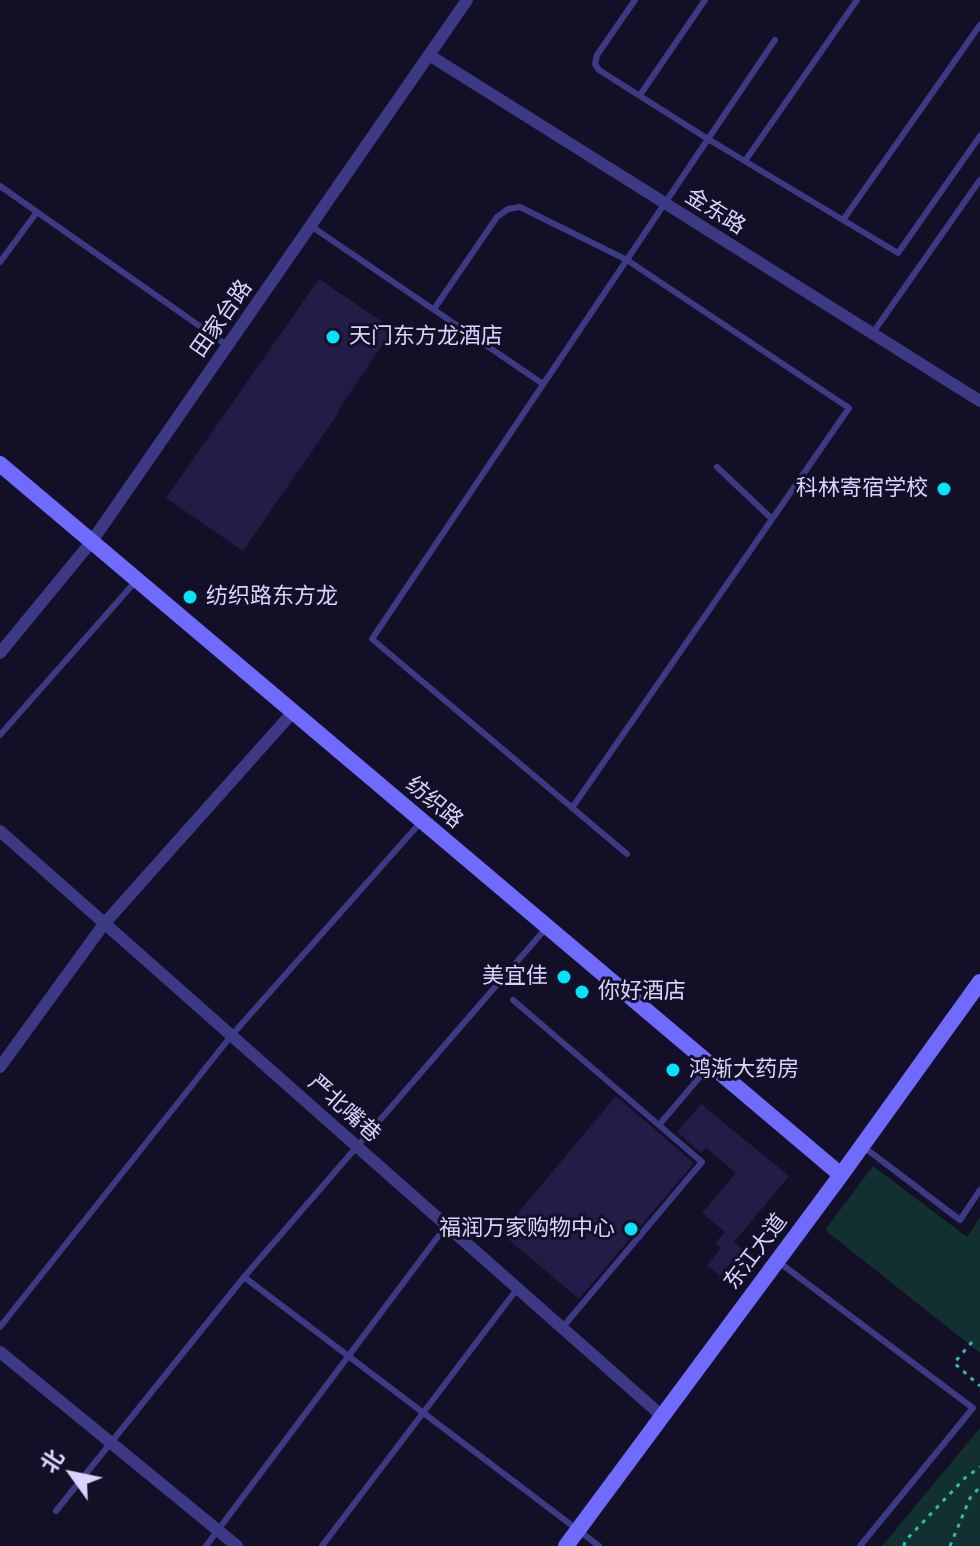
<!DOCTYPE html>
<html>
<head>
<meta charset="utf-8">
<style>
	body { margin:0 }
	#map { position:relative; width:980px; height:1546px; overflow:hidden; background:#130f26; font-family:Manrope,"Noto Sans SC",sans-serif }
	canvas { display:block }
	.north { position:absolute; left:32px; top:1434px; width:80px; height:80px; -webkit-text-stroke:6px #130f26; paint-order:stroke; rotate:303deg; font-size:22px; font-weight:700; line-height:32px; text-align:center; color:#d9d4ff }
	.north::after { content:''; display:block; margin:auto; width:28px; height:36px; background:#d9d4ff; clip-path:polygon(50% 0,100% 100%,50% 72%,0 100%) }
</style>
</head>
<body>
<div id="map">
<canvas width="980" height="1546"></canvas>
<div class="north">北</div>
</div>
<script>
const context = document.querySelector('canvas').getContext('2d');
context.lineJoin = 'round';
function fill(path, color) { context.fillStyle = color; context.fill(path, 'evenodd'); }
function trace(path, color, width, dash) { context.strokeStyle = color; context.lineWidth = width; context.lineCap = dash ? 'butt' : 'round'; context.setLineDash(dash || []); context.stroke(path); }
function label(font, color, halo, rows, align = 'center') {
  context.font = font + ' Manrope,"Noto Sans SC",sans-serif'; context.lineWidth = 6; context.setLineDash([]); context.textBaseline = 'middle'; context.strokeStyle = halo; context.fillStyle = color; for (const [text, x, y, turn = 0] of rows) {
    context.save(); context.translate(x, y); context.rotate((+turn || 0) * Math.PI / 180); context.textAlign = isNaN(turn) ? turn : align; if (halo) context.strokeText(text, 0, 0); context.fillText(text, 0, 0); context.restore();
  }
}
fill(new Path2D(`
	M873,1166L967,1237L980,1217V1353L825,1230Z
	M980,1428V1546H882Z`), '#12302f');
fill(new Path2D(`
	M319,279L393,329L338,411L339,412L243,551L166,498Z
	M616,1096L694,1163L579,1299L501,1233Z
	M701,1104L789,1176L734,1242L742,1249L720,1276L707,1265L721,1248L715,1243L725,1232L702,1213L736,1173L706,1148L701,1153L677,1132Z`), '#241b47');
trace(new Path2D(`
	M972,1342L954,1363L980,1386
	M904,1546L905,1541L965,1478L980,1467
	M950,1546L970,1498L980,1487`), '#2fb8b0', 3, [4, 6]);
trace(new Path2D(`
	M635,0L597,55L595,64L599,70L708,139L775,40
	M640,95L705,0
	M745,161L857,0
	M0,186L228,346
	M843,220L980,25
	M311,226L543,384
	M0,262L37,212
	M434,309L497,217L508,209L520,207L627,260L849,408L572,808
	M872,334L980,180
	M717,467L772,519
	M0,735L135,582
	M627,854L372,639L708,139L898,253L980,136
	M547,927L244,1277L599,1546
	M513,1000L702,1162L562,1328
	M659,1125L710,1065
	M865,1148L960,1220L980,1190
	M780,1263L973,1408L860,1546
	M0,1327L231,1036L420,823
	M56,1511L244,1277
	M206,1546L446,1226
	M322,1546L517,1289`), '#3d3a85', 6);
trace(new Path2D(`
	M429,55L980,401
	M0,653L92,541L467,0
	M0,831L662,1416
	M0,1067L104,924L293,712
	M0,1352L237,1546`), '#3d3a85', 12);
trace(new Path2D(`
	M0,464L841,1175
	M566,1546L841,1175L980,982`), '#6f6bff', 16);
for (const [x, y, r, color] of [
	[333,337,8,"#00e5ff"],
	[944,489,8,"#00e5ff"],
	[190,597,8,"#00e5ff"],
	[564,977,8,"#00e5ff"],
	[582,992,8,"#00e5ff"],
	[673,1070,8,"#00e5ff"],
	[631,1229,8,"#00e5ff"]
]) { const dot = new Path2D(); dot.arc(x, y, r, 0, 2 * Math.PI); context.fillStyle = color; context.fill(dot); trace(dot, '#130f26', 3); }
label('22px', '#d9d4ff', '#130f26', [
	["金东路",715,212,32],
	["田家台路",222,319,-55],
	["纺织路",434,803,40],
	["严北嘴巷",344,1109,42],
	["东江大道",756,1252,-53]
]);
label('22px', '#d9d4ff', '#130f26', [
	["天门东方龙酒店",349,337],
	["科林寄宿学校",928,489,"right"],
	["纺织路东方龙",206,597],
	["美宜佳",548,977,"right"],
	["你好酒店",598,992],
	["鸿渐大药房",689,1070],
	["福润万家购物中心",615,1229,"right"]
], 'left');
</script>
</body>
</html>
